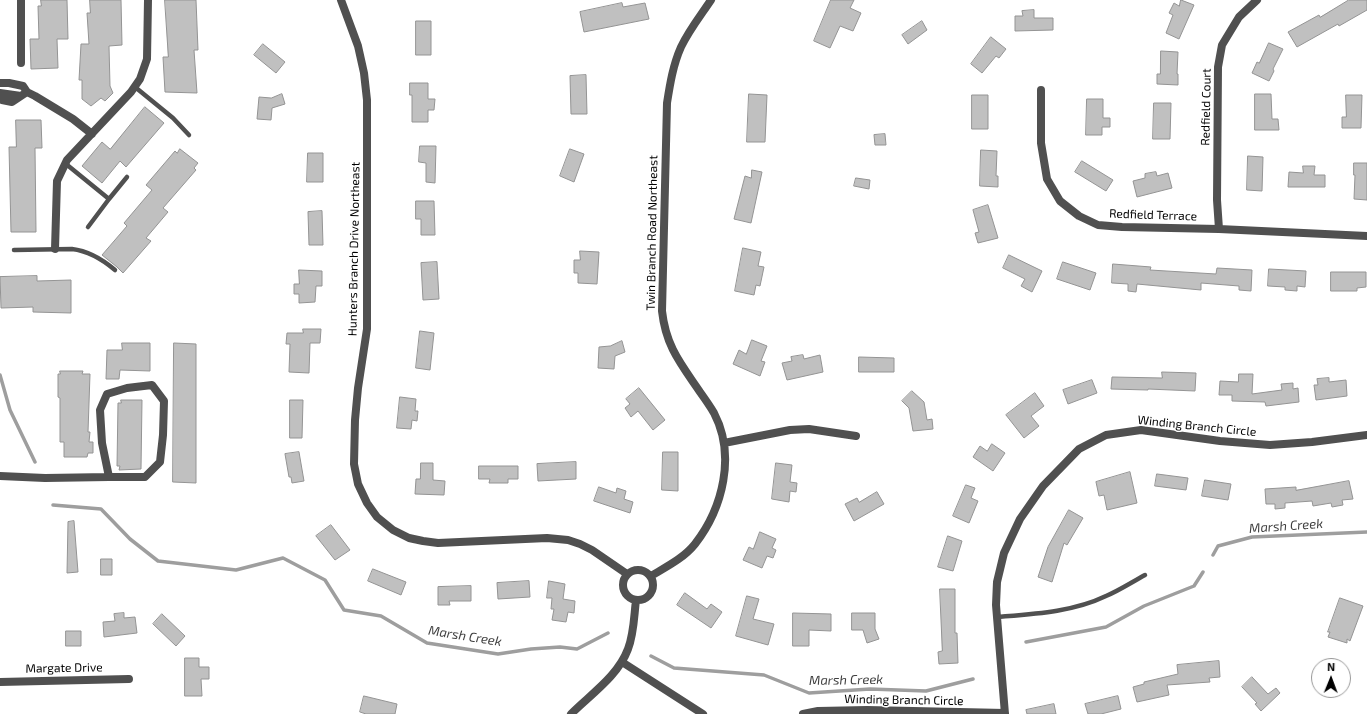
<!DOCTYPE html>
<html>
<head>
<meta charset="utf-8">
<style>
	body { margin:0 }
	#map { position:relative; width:1367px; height:714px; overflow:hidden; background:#fff; font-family:"Exo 2",sans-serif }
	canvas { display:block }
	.north { position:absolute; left:1311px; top:658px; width:40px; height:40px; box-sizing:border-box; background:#fff; border:1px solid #999; border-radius:50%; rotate:1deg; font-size:11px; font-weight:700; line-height:16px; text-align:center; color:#000 }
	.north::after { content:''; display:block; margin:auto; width:14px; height:18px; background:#000; clip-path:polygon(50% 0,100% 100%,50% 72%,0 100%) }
</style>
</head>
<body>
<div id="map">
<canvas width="1367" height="714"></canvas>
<div class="north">N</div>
</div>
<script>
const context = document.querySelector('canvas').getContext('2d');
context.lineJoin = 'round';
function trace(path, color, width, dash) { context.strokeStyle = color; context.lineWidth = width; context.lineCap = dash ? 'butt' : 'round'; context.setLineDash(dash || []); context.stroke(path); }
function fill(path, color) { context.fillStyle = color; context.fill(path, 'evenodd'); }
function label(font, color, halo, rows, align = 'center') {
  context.font = font + ' "Exo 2",sans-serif'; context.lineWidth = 3; context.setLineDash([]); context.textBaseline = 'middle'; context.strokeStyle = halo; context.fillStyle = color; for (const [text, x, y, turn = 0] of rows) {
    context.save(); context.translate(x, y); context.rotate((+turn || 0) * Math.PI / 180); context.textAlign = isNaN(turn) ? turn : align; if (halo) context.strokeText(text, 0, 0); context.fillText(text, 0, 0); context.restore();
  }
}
trace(new Path2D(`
	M0,375L10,410L35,462
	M53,505L101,509L130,539L158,561L236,570L283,558L325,580L344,610L381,616L427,643L498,654L531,649L560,647L577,649L608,633
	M1213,555L1218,546L1252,537L1367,532
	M1026,642L1106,627L1144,606L1194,586L1203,572
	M651,656L674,668L764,675L809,693L870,689L926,691L973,679`), '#9e9e9e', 3.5);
const building = new Path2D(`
	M41,0H67L68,39H57L58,68L31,69L30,39H39L38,6H41Z
	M90,0H121L122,45L109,46L110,86L113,93L105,101L101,98L91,106L82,99V80H79L81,44H89L87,13H90Z
	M165,0H196L198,50H194L197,93L165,92L163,57H168Z
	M831,0H854L850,8L861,13L853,31L840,26L830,48L814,41Z
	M1181,0L1194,5L1179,39L1166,33L1173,15L1169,13L1174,3L1179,6Z
	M1349,0H1367V10L1339,26L1338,24L1297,47L1288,32L1319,15L1320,17Z
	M622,3L623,7L645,3L649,19L584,32L580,12Z
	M1034,10V18H1053V30L1015,31V16H1023L1022,11Z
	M416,21H431V55H416Z
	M922,21L927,30L908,44L902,35Z
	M991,37L1006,49L999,58L996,56L982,73L971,64Z
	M1269,43L1283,49L1273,69L1274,71L1269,81L1252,73L1257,62L1259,63Z
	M263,44L285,62L276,73L254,55Z
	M1161,51L1178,52L1177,74H1178V85L1157,84V74H1160Z
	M586,75L587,114H571L570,76Z
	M410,83H428V99H435L434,110H428V122H412V95H410Z
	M282,94L285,104L272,108L271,120L257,119L259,97L271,98Z
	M749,94L767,95L765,142H747Z
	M1255,94H1271L1272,119H1278L1279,130H1255Z
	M972,95H988V129H972Z
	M1346,95H1362L1361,128H1342V117H1346Z
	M1087,99H1103V118H1110V127H1102V135H1086Z
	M1154,103H1171L1170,139H1153Z
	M145,107L164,123L126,167L120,161L102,183L82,166L102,142L110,149Z
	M16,120H41L42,148H35L36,232H11L9,147H16Z
	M885,134L886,145H875L874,135Z
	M420,146H436L435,183L426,182V163L419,162Z
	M180,149L198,163L194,168L196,170L163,208L168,212L146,238L151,241L123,273L117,267L102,255L127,226L124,223L152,190L146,185L175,151L177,153Z
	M570,149L584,154L574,182L560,176Z
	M981,150L997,151L996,176H998V187L980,186Z
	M308,153H323V182H307Z
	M1248,156L1263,157L1262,191L1247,190Z
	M1082,161L1113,180L1106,191L1075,172Z
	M1354,163H1367V200L1354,199L1355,175H1354Z
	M1303,166H1315L1314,175H1325V187H1288L1289,172L1303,173Z
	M752,170L762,172L751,223L734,219L745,176L751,178Z
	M1156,172L1157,176L1168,173L1172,188L1137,197L1133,181L1145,178V174Z
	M856,178L870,180L869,189L854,186Z
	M416,201H434L435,235H421V219H416Z
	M988,205L998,238L978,243L975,233L979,232L973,210Z
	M322,211L323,245H309L308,212Z
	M743,248L761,252L758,266L764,267L760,286L756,285L754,295L735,291Z
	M580,251L599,252L597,284L578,283V273H574V260H580Z
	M1009,255L1042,271L1032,292L1021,286L1025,279L1003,268Z
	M437,262L439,299L423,300L421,263Z
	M1063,262L1096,273L1090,290L1057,279Z
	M1113,264L1151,267L1150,270L1216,274L1217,268L1252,270L1251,291L1239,290V286L1201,283V290L1137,284L1136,292L1128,291V284L1112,283Z
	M1269,269L1306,271L1305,287L1297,286V291L1285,290V287L1268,286Z
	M299,270L322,271V286H316L315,302L299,303V294H294V284H299Z
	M1331,272H1366V287L1357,288V291H1331Z
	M37,276V281L71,280V313L33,312V307L1,308L0,277Z
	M303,329H321L320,343H310L309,373L289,372L290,344H286L287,333H303Z
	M420,331L434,333L430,370L416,368Z
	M752,340L767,346L761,361L765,362L760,376L733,364L739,350L746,354Z
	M622,341L625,352L615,356L614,369L598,368L599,347L610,346Z
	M122,343H150V371L120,370L119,379H106L107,350H122Z
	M174,343L196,344V483L173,482Z
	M803,355L804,359L820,355L823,372L787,380L782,363L792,361L791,357Z
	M859,357L894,358V372H859Z
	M60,371H83L82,374H90L88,432H90L89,442H93V453H88L87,457H64V442H60V398L58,397V374H60Z
	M1162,372L1196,373L1195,391L1148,389V390L1111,389L1112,377L1162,378Z
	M1239,374H1253L1252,394L1282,390L1281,384L1293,383V389L1298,388L1299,402L1266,406L1265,402L1232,401V395H1219L1220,381L1238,382Z
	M1329,378V382L1346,380L1347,396L1316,400L1314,385H1318L1317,379Z
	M1092,380L1097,393L1068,404L1063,390Z
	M639,388L665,420L653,430L638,411L631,417L625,408L630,404L626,399Z
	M912,391L924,402L927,420L932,419L933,429L913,431L909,408L902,401Z
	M1035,393L1044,406L1031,416L1039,426L1024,438L1006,415Z
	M400,397L416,399L415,411H418L417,421L412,420L411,429L397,428Z
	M121,400H142L141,469L119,470L120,466H117L118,403H121Z
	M290,400H303L302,438H290Z
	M992,444L1005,453L993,471L973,457L980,446L987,451Z
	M299,452L304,481L292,483L291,477H289L285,454Z
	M663,452H678V491L662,490Z
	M576,462V479L538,481L537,464Z
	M421,463H433V480L445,481L444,495L415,494L416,479H420Z
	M776,463L792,465L790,482L797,483L796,492L790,491L789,502L772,499Z
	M479,466H518V479H508V483H489L490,479H479Z
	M1130,472L1137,503L1107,510L1104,495L1099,496L1096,482Z
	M1157,474L1188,478L1186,490L1155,486Z
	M1205,480L1231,484L1228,500L1202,496Z
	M1349,481L1353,499L1342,500L1343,505L1332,507L1331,503L1313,506L1312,501L1285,503V508L1275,509V504H1266L1265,489L1296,487V490Z
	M966,485L975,488L971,498L978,501L969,523L953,516Z
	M599,487L616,493L617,488L626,491L624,499L633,502L630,513L594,501Z
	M877,492L884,504L854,521L845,504L857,498L859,502Z
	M1069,510L1083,518L1067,545L1064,543L1052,582L1038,577L1048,547Z
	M74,521L78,572L67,573L68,522Z
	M331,525L350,550L335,560L316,536Z
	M760,532L776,539L772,548L776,550L773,558L767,556L762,568L743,560L749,547L753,549Z
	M948,536L962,541L953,571L938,567Z
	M101,559H112V575H101Z
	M373,569L406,582L401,595L368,581Z
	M529,581L530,597L498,599L497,583Z
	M549,581L565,584L563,599L575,601L574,613L568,612L566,622L552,620L554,609H551L552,598H547Z
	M471,586V601H449L450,605H438V587Z
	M940,589H955V633H957L958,663L939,664L938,652L942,651Z
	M685,593L707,609L711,604L722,612L711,628L677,605Z
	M747,596L759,599L753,619L774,624L768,645L736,636Z
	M1340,598L1363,606L1350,641L1347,639V643L1328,637L1330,632H1328Z
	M124,613V618L135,617L137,633L104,637L103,622L115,621L114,614Z
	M793,613L831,614V631L809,630V646H793Z
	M852,613H875V629L879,639L867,643L863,630H852Z
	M162,614L185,636L176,646L153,624Z
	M66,631H81V646H66Z
	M185,658H199V667H209V679H201L202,696H185Z
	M1219,661L1220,677L1209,678L1210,682L1167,685L1169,695L1137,702L1133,687L1144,684V682L1178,674L1177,665Z
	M1252,677L1268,694L1276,688L1280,693L1261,711L1255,704L1257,703L1242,687Z
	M364,696L397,704L395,714H366L360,712Z
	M1118,696L1121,709L1101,714H1088L1085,704Z
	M1054,704L1056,714H1027L1026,710Z`);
fill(building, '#c0c0c0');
trace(building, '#949494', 1);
trace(new Path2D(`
	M135,87L173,118L189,135
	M66,164L109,199L127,177
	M88,227L109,199
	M14,250L72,249C89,251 102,259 115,270
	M997,617C1034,614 1073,612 1106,596C1120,590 1132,582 1145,575`), '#505050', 4.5);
trace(new Path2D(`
	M341,0L358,46L364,73L367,100V329L358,388L355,420L354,464L358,484L367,503L377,517L393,530L409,538L423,541L438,543L547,538L568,540L580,544L592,550L627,574
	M21,63V0
	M0,83H9L23,86L27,92L35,96L73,119L92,134
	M1041,90V143L1047,179L1060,201L1079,216L1098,225L1122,227L1219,229L1367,236
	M0,93L21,96L27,92
	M0,97L2,100L12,102L21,96
	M1219,229L1217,200L1218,67L1222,45L1239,17L1257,0
	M55,249L57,181L67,160L131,92L140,79L147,59L148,0
	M152,385L164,401L163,435L160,462L145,477H109L102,443L100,410L107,394L127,388Z
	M724,443L790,430L809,429L856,436
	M0,476L45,478L109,477
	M623 585a15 15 0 1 1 30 0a15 15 0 1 1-30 0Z
	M651,576C666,567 684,558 695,544C723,508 736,455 714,413C710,406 705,399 700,392C681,364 666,347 662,311L667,103C670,84 673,65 681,47C689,30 701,15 711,0
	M622,662L703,714
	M0,682L129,679
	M571,714C591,694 618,676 628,649C634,634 634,616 636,600
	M803,714L818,711L867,710L1005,713
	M1005,714L996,605L997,582L1004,553L1020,519L1043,486L1079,449L1106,435L1141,430L1220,441L1270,445L1312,442L1367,435`), '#505050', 8);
label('12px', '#000', '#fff', [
	["Redfield Court",1206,107,-89],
	["Redfield Terrace",1153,215,2],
	["Twin Branch Road Northeast",652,233,-89],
	["Hunters Branch Drive Northeast",354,249,-89],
	["Winding Branch Circle",1197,426,6],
	["Margate Drive",64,668,-1],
	["Winding Branch Circle",904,700,1]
]);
label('italic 13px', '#3f3f3f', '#fff', [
	["Marsh Creek",1286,526,-4],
	["Marsh Creek",465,636,9],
	["Marsh Creek",846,680,-1]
]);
</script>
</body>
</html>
